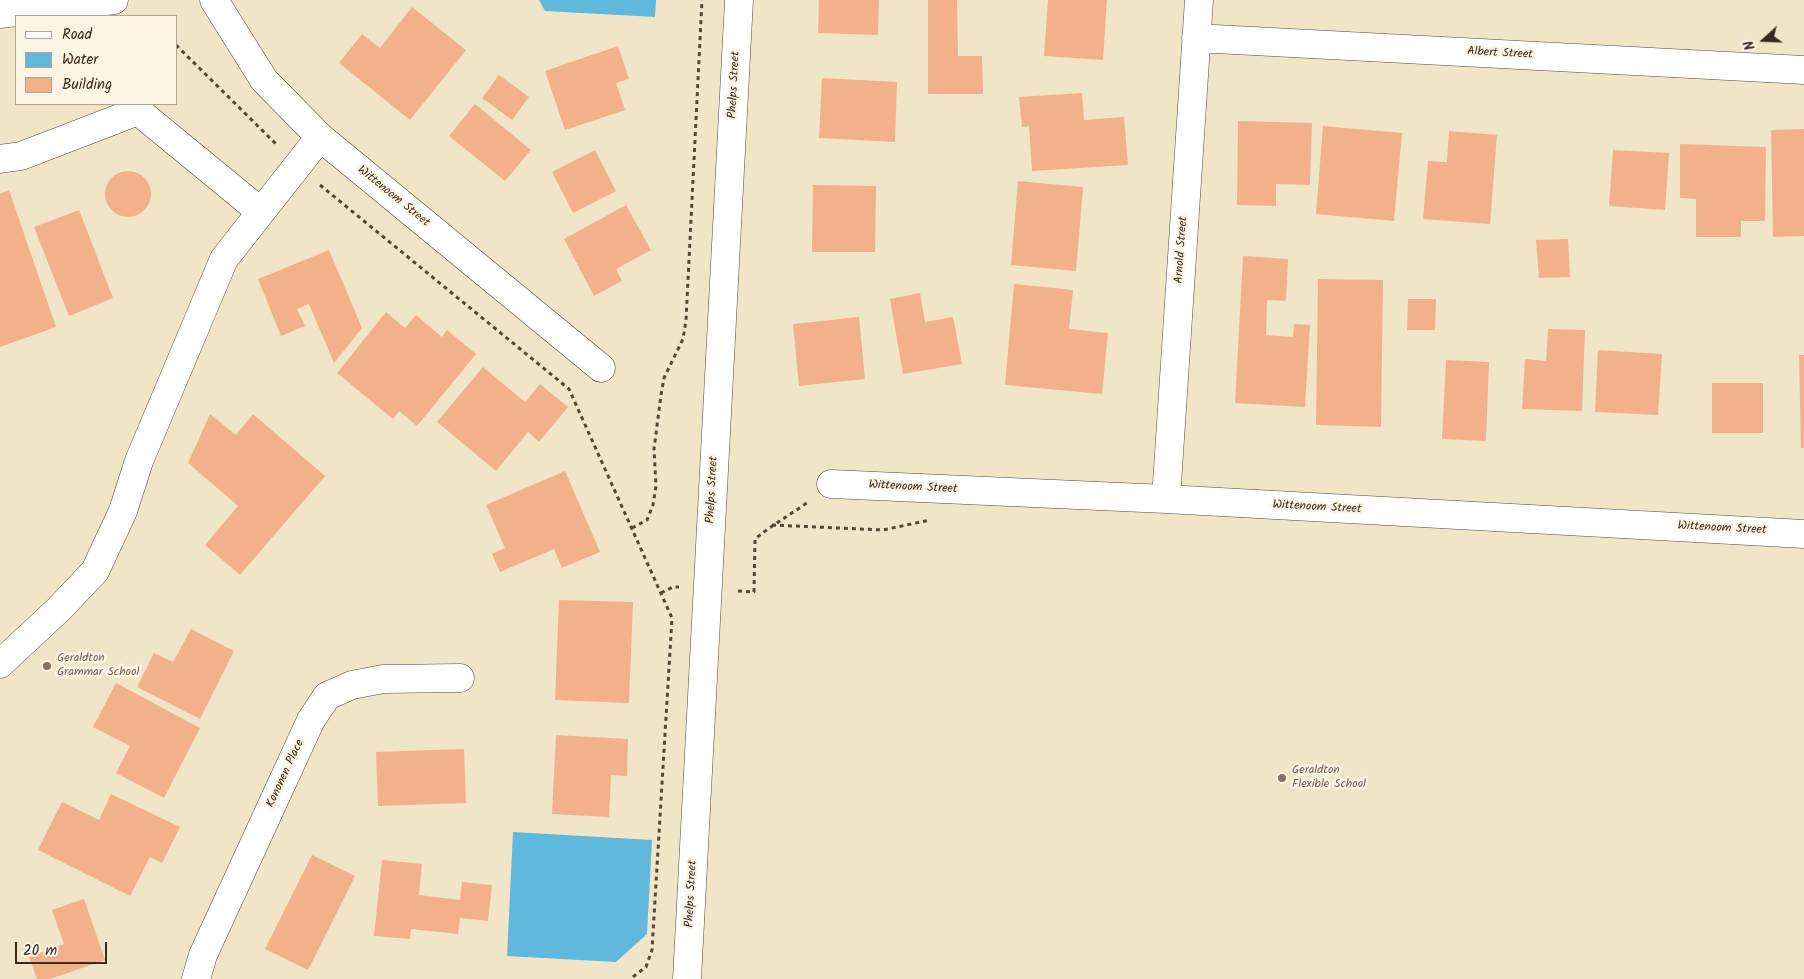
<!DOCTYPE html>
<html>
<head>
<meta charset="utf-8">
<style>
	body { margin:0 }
	#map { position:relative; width:1804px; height:979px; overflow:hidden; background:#f1e5c7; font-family:Kalam,sans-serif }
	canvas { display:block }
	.legend { position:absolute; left:15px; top:15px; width:162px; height:90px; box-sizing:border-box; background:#fcf5e5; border:1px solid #afa495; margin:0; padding:6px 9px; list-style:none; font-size:15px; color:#3b2a1e }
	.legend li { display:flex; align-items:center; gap:10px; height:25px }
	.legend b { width:25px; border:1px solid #afa495 }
	.north { position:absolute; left:1739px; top:15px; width:50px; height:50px; -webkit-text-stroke:4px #fcf5e5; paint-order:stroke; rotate:250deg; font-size:14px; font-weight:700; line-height:20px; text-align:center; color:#3b2a1e }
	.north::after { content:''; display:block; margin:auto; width:18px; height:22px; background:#3b2a1e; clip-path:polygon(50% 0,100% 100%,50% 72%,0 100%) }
	.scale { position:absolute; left:15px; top:942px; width:92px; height:22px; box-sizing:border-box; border:2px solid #3b2a1e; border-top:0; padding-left:6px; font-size:15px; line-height:18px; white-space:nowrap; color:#3b2a1e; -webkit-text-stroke:4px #fcf5e5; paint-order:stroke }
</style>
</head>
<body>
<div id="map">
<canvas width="1804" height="979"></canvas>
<ul class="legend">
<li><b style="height:6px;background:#fff"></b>Road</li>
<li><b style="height:14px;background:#60b9dd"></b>Water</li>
<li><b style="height:14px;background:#f2b18a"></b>Building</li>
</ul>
<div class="north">N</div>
<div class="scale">20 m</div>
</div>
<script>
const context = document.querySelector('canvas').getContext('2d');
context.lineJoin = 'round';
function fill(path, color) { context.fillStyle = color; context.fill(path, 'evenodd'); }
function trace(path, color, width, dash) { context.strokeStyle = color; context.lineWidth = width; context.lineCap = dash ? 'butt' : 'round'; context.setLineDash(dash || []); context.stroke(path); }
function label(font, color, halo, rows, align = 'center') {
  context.font = font + ' Kalam,sans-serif'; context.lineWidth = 5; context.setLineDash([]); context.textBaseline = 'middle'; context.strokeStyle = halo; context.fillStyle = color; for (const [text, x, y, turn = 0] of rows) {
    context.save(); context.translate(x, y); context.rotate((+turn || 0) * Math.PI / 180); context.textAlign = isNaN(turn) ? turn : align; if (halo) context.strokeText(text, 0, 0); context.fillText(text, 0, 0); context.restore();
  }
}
fill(new Path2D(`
	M539,0H656L655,17L545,11Z
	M513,832L652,840L647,934L616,962L507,956Z`), '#60b9dd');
fill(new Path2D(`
	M819,0H879L878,35L818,33Z
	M928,0H957L958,56H982L983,94H928Z
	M1048,0H1107L1103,60L1044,56Z
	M412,7L466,50L410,120L339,63L362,34L380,48Z
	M618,46L629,79L616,83L625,110L565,130L545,71Z
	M499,75L529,97L512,120L482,98Z
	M822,78L897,82L895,142L819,138Z
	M1082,93L1084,120L1124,117L1128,165L1032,171L1029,126L1022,127L1019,97Z
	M475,104L531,150L505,181L449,136Z
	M1238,121L1312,123L1310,185L1276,184V206L1237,205Z
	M1323,126L1402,133L1394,221L1316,214Z
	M1804,129V236L1773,237L1771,130Z
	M1449,131L1497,135L1490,224L1423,219L1428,161L1447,162Z
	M1680,144L1766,147L1765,221H1741V237H1696V199L1680,198Z
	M595,150L616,191L573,213L552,172Z
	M1613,150L1669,153L1665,210L1609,206Z
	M105 194a23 23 0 1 1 46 0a23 23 0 1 1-46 0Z
	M1018,181L1083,187L1076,271L1011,265Z
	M813,185L876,186L875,252H812Z
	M9,190L56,327L0,347V194Z
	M626,205L651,250L616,269L622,281L594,296L564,239Z
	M79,210L113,298L69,316L34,227Z
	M1568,239L1570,277L1539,278L1536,240Z
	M329,250L362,328L334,363L309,304L297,309L305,326L281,336L258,279Z
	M1243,256L1288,259L1286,301L1267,300L1266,335L1293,337L1294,324L1310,325L1305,407L1235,403Z
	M1318,279L1383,280L1381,427L1316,425Z
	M1014,284L1073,290L1069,329L1108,333L1102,394L1005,385Z
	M920,293L925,322L953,317L962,364L903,374L890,299Z
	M1408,299H1436L1435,330H1407Z
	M386,312L405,328L416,315L442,337L447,330L476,354L417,426L399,411L393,419L337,373Z
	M859,317L865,379L799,386L793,324Z
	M1548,329L1585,330L1582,411L1522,409L1525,359L1546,361Z
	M1598,350L1662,354L1658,415L1595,412Z
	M1799,355H1804V448H1801Z
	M1446,360L1489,362L1486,441L1442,439Z
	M483,367L525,402L540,384L568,407L539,442L528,432L496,471L437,422Z
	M1712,383H1763V433H1712Z
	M210,414L236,435L253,414L325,476L240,575L205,545L238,506L188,463Z
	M565,471L600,552L562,568L554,549L500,572L492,554L505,548L486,505Z
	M559,600L633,602L629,703L555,700Z
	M191,629L234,651L200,719L137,687L154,653L173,662Z
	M116,683L200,728L164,798L116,773L130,746L93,727Z
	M556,735L628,739L627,776L611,775L609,817L552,814Z
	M464,749L466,803L378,806L376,752Z
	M111,794L180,827L162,863L150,857L130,896L38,850L62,802L99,820Z
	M312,855L355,876L308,970L265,949Z
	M382,860L422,864L419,895L460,900L462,882L492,885L488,921L460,918L458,934L411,929L410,939L374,936Z
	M84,899L105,960L50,979H37L29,957L64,944L52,910Z`), '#f2b18a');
const minor = new Path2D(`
	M214,0L264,80L320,137L601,368
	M0,14L114,0
	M1196,38L1804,70
	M0,159L21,156L138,111L261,212
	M831,484L1166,499L1804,534
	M1166,499L1199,0
	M0,664L59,609L95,571L123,511L139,461L224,259L320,137
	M196,979L203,955L311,720L327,696L352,685L383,679L460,678`);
const major = new Path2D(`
	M687,979L739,0`);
trace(minor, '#564637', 29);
trace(major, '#564637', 29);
trace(new Path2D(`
	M176,45L277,145
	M320,185L569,389L672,618L652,950L646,967L630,979
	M772,525L883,530L930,520
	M632,528L647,520L653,505L656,486L654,449L661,395L664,378L683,339L686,320L702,0
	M738,591L754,592L755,539C772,525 790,515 808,502
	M661,593L673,587H679`), '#564637', 3, [4, 4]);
trace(minor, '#fff', 28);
trace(major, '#fff', 28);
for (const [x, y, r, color] of [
	[47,666,5,"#8d6e63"],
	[1282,778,5,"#8d6e63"]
]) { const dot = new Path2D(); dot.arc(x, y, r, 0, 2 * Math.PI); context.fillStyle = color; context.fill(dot); trace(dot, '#fcf5e5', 2); }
label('12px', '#3b2a1e', '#fcf5e5', [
	["Albert Street",1500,54,3],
	["Phelps Street",735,85,-87],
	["Wittenoom Street",393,197,39],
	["Arnold Street",1182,250,-86],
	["Wittenoom Street",913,488,3],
	["Phelps Street",713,490,-87],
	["Wittenoom Street",1317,508,3],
	["Wittenoom Street",1722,529,3],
	["Kononen Place",286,774,-65],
	["Phelps Street",692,894,-87]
]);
label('12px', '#785e54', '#fcf5e5', [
	["Geraldton",57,659],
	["Grammar School",57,673],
	["Geraldton",1292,771],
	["Flexible School",1292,785]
], 'left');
</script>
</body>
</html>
